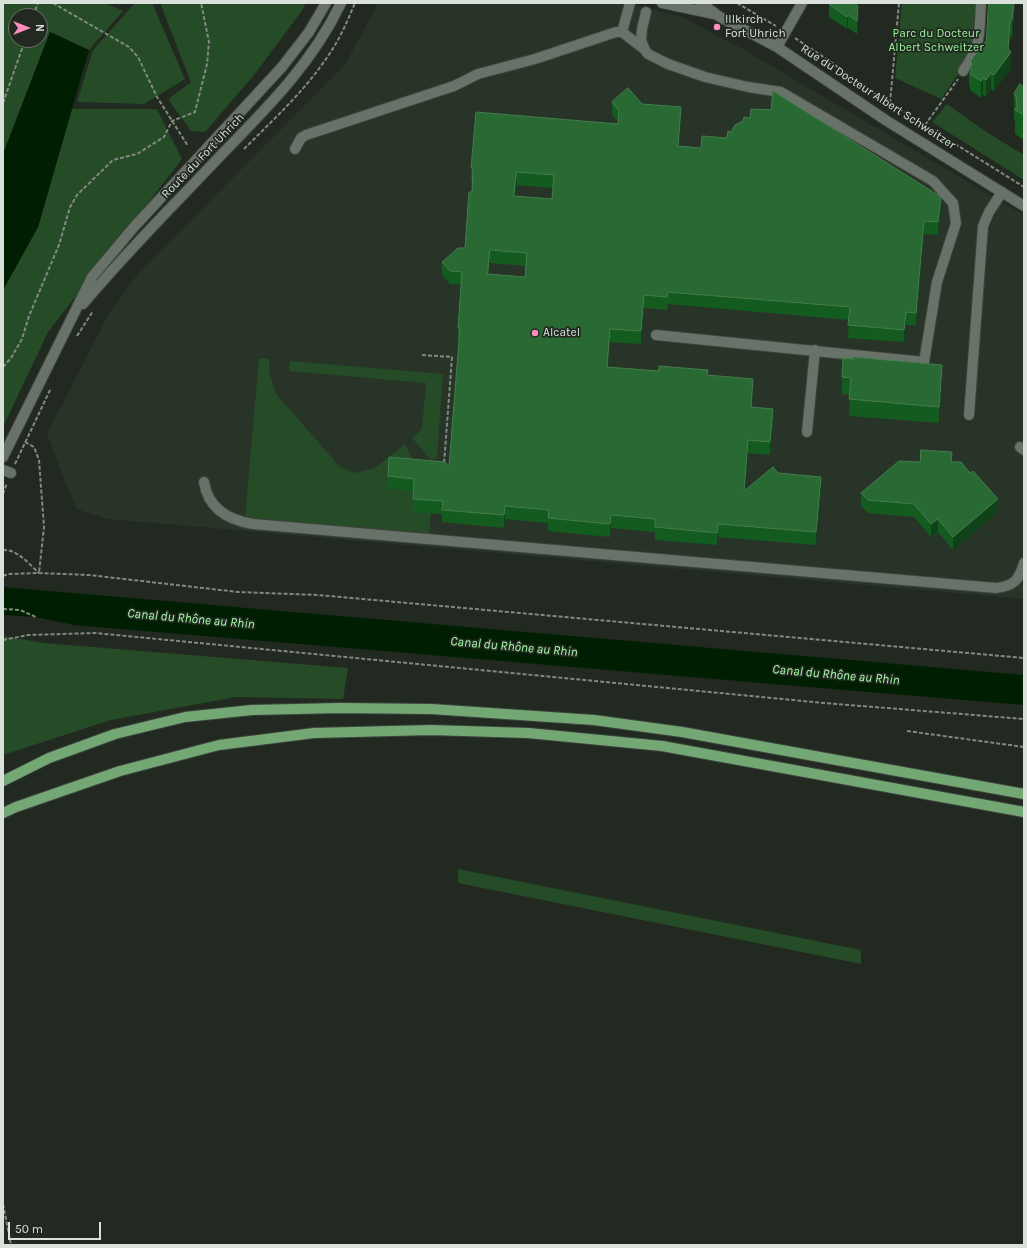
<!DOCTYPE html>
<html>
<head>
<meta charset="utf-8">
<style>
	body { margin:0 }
	#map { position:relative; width:1027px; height:1248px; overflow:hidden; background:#212921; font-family:Karla,sans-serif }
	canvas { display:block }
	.frame { position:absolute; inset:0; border:4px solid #dae0da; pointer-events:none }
	.north { position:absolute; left:8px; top:8px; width:40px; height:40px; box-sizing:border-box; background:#212921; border:1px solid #6b726b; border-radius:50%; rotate:90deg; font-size:11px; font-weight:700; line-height:16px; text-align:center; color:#dae0da }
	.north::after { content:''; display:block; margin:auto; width:14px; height:18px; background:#fe8ebd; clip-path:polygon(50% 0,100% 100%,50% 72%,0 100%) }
	.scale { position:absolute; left:8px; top:1222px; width:93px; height:18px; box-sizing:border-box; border:2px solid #dae0da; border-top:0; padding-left:5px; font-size:12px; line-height:14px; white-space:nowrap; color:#dae0da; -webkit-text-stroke:3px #212921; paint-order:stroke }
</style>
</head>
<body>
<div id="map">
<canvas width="1027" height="1248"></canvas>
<div class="frame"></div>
<div class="north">N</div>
<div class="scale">50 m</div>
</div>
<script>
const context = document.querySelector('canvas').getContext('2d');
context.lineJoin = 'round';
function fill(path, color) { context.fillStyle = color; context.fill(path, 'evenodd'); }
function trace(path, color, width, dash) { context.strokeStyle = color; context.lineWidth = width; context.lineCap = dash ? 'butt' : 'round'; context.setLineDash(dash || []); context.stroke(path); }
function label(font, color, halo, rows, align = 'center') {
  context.font = font + ' Karla,sans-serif'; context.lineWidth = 3.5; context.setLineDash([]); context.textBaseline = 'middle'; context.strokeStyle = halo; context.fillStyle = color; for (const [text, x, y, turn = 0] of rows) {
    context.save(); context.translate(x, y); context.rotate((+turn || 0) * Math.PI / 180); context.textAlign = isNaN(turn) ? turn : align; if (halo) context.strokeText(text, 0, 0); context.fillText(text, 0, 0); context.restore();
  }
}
fill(new Path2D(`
	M378,3H629L682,17L743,49L1024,215V599L108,519L76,509L47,434L109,313L140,271L345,65Z`), '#283428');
fill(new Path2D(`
	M3,3H105L123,11L89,50L50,32L3,154ZM16,16H40V40H16Z
	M135,3H152L185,79L144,104L77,102L93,50Z
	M160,3H306L301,12L254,75L205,132L191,131L168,99L191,82Z
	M902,3H977L974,51L941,99L895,78Z
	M947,104L985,131L1024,155V180L932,122Z
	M72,109H157L182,159L48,332L3,427V290L38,227Z
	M259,358L269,359V372L276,394L340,467L355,473L375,468L405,444L418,472L388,489L414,491L413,511L431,513L429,534L245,518Z
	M290,361L443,374L437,457L431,460L412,438L422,429L426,383L289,371Z
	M3,636L44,643L348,668L343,699L236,697L111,720L3,755Z
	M458,869L861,950V964L458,883Z`), '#254b27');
fill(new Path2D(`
	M50,32L89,50L38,227L3,290V154Z
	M3,587L1024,675V705L74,625L36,617L3,615Z`), '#001e01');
const minor = new Path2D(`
	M662,3L714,14
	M701,3L720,17L777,47L887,121L1024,206
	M646,12L642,29L641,40L645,50L648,54L668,64L705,77L748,87L781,92L933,181L953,203L956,223L937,282L924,362L656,335
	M622,32L630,3
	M777,47L802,3
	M963,71C982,44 979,34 981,3
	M295,149L301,138L306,135L454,86L478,74L535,59L616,32H622L644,49
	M83,304C127,251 176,203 223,153C268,107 313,62 341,3
	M969,415L983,226L989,212L1002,192
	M807,432L815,350
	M1020,447L1024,450
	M3,457L92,277L134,227L282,67L309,32L326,3
	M3,470L11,473
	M204,482C208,508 228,520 253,524L996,588C1014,586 1019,580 1024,563`);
const major = new Path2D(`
	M3,781L49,758L115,734L185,717L252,710L339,708L431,709L594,720L682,732L1024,794
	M3,813L16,807L120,771L219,745L314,733L431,730L528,733L662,746L1024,812`);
trace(minor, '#3d433d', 12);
trace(major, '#3d433d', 12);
trace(new Path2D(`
	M53,3L129,47L138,57L157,97L188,146
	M737,3L776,26
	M33,16L38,3
	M795,38L831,62L864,87L1024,187
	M3,103L25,40
	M890,103L899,3
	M925,125L958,79
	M244,149C277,116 311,85 335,45C343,32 349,17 355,3
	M77,336L93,311
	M422,355L452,357L444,464
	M3,367L11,358L22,339L29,316L59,245L70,207L77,195L113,160L137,154L164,137L172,121L195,112L207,64L209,42L201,3
	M25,442L34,447L39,460L44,527L39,573
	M15,464L51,388
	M3,494L7,483
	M3,550C17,549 29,564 39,573
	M3,576L8,574L39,573L89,575L238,592L318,595L1024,658
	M3,609L20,610L36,617
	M3,640L28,635L95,633L824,703L1024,719
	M907,731L1024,747
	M3,1204L11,1245`), '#828982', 2, [4, 2]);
trace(minor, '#687268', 10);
trace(major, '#73a875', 10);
fill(new Path2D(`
	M829,3H858V19L857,34L848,28L847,29L829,17Z
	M1014,3V15L1012,37H1010L1009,50L1011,68L994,91L991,89L986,97L983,95L981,98L970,90V86H969V69L972,65V59Z
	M1024,87V140L1015,134V120L1014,119V94Z
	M612,102L642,104L681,120L679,146L941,209L938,235L924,234L916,325H906L904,342L848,338L849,320L668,304L667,310L644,308L641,344L610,342L608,367L708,375L753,392L752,407L773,422L770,455L748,453L745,490L778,473L821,490L816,545L718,537L717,545L655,540V532L611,528L610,537L548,531V523L505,519L504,528L442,522V514L413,512V491L388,489V476L449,466L459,341H458V328L461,284H450L442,275V262L465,248L472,192V181H471V168L618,124V122L612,115ZM517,185L553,188L552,199L516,196ZM490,263L526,266L525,277L489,274Z
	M842,377L942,382L939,423L849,416L850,395L842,394Z
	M920,462H952L998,512L953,550L938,532L931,537L914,517L868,513L861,506V493Z`), '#145b20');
fill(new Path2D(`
	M855,3H858V19L857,34V21Z
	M1014,3V15L1012,37V20Z
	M848,15V28L847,29V17Z
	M1010,20V37L1009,54L1011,52V68L994,91V75L1008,49Z
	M991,73V89L986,97V80Z
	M983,78V95L981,98V81Z
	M681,107V120L678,159V146Z
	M517,172V185L514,209V196Z
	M941,197V209L938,235V222Z
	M924,221V234L916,325V313Z
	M490,250V263L488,287V274Z
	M644,295V308L641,344V331Z
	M906,312V325L904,342V330Z
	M610,329V342L607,380V367Z
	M942,365V382L939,423V407Z
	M753,379V392L751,420V407Z
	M773,409V422L770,455V442Z
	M748,440V453L744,504V491Z
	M821,477V490L816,545V532Z
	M998,499V512L953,550V537Z
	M505,506V519L504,528V515Z
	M611,515V528L610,537V524Z
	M938,519V532L931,537V524Z
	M718,524V537L717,545V533Z`), '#104118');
const building = new Path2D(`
	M829,3H856L855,4L858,6L857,21L848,15L847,17L829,4Z
	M989,3H1014L1012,20H1010L1008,49L1011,52L994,75L991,73L986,80L983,78L981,81L970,74L972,71L969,69L975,61L972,59L986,41Z
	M1020,84L1024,87V115L1015,110L1017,106L1016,96L1014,94Z
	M628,88L642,104L681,107L678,146L701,148L702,136L727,138L728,131L731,132L735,125L743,121L744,117L750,118L751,109L771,110L773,91L941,197L938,222L924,221L916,313L906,312L904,330L848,325L850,307L668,292L667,297L644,295L641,331L610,329L607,367L659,371V366L708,370L707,375L753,379L751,407L773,409L770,442L748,440L744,491L773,467L778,473L821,477L816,532L718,524L717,533L655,527V519L611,515L610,524L548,518L549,510L505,506L504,515L442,510L443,501L413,499L414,479L388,476L389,457L445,462L449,466L460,328H458L462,272L450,271L442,262L458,248H465L469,192H472L473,168H471L476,112L618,124L619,111L612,102ZM517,172L554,175L552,199L514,196ZM490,250L527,253L525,277L488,274Z
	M853,357L942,365L939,407L849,399L851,378L842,377L843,358L853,359Z
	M921,450L952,452L951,462H961L970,473L973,471L998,499L953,537L938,519L931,524L914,504L868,500L861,493L899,461L920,462Z`);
fill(building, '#296934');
trace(building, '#457c4e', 1);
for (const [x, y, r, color] of [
	[717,27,4,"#fe8ebd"],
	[535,333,4,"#fe8ebd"]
]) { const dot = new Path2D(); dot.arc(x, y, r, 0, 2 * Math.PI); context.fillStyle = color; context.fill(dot); trace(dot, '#212921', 1.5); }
label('12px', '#dae0da', '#212921', [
	["Illkirch",725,20],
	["Fort Uhrich",725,34],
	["Alcatel",543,333]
], 'left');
label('12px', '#9cf69e', '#212921', [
	["Parc du Docteur",936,34],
	["Albert Schweitzer",936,48]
]);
label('12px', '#dae0da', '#212921', [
	["Rue du Docteur Albert Schweitzer",878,97,33],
	["Route du Fort Uhrich",203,156,-46]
]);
label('italic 13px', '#a3fca4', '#212921', [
	["Canal du Rhône au Rhin",191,619,5],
	["Canal du Rhône au Rhin",514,647,5],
	["Canal du Rhône au Rhin",836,675,5]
]);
</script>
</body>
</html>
